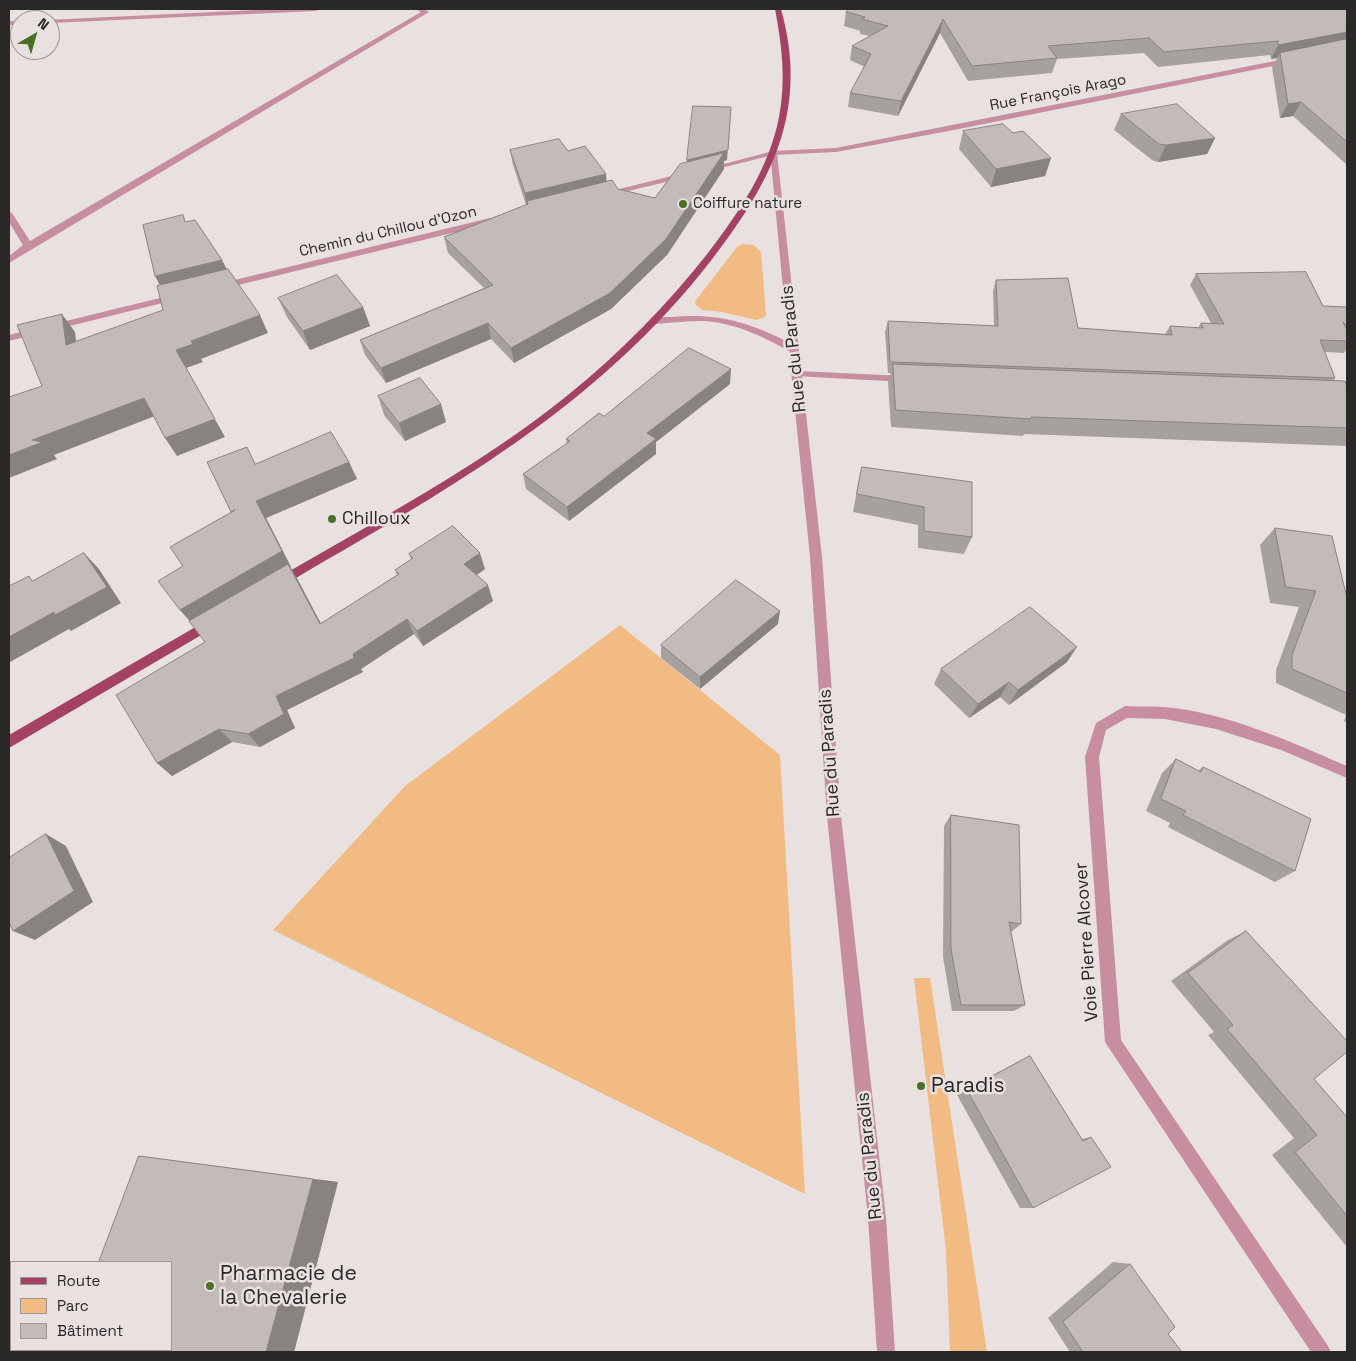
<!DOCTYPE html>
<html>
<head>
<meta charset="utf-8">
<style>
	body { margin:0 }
	#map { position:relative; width:1356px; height:1361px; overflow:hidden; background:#e9e1e0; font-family:"Space Grotesk",sans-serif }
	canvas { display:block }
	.frame { position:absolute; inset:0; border:10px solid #2a2727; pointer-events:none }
	.legend { position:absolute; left:10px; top:1261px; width:162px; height:90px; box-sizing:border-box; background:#e9e1e0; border:1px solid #9d9796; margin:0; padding:6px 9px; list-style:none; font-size:15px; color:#2a2727 }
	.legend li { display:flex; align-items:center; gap:10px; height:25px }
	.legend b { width:25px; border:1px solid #9d9796 }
	.north { position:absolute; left:10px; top:10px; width:50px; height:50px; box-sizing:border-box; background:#e9e1e0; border:1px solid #9d9796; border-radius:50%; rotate:38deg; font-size:14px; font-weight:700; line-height:20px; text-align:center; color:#2a2727 }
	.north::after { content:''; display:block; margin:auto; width:18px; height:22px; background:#4c6f28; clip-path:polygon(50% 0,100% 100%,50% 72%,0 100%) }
</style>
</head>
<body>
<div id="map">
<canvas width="1356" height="1361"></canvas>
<div class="frame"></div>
<ul class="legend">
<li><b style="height:6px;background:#a34264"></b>Route</li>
<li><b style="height:14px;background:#f2bb84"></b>Parc</li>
<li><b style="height:14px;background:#c2bbb8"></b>Bâtiment</li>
</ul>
<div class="north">N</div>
</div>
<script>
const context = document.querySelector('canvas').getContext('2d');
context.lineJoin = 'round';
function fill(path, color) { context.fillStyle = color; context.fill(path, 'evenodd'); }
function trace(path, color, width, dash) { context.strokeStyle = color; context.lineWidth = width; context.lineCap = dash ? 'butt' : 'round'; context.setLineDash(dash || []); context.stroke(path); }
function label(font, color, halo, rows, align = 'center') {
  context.font = font + ' "Space Grotesk",sans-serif'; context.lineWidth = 5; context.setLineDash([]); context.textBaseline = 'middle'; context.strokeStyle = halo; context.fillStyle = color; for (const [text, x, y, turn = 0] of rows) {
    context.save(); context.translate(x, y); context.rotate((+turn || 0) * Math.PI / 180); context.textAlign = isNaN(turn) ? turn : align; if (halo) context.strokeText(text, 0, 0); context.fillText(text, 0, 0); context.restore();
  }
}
fill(new Path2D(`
	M742,244L754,245L761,252L766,314L765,317L756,320L722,312L702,310L695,304L696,300L737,247Z
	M620,625L780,755L805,1194L273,930L405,786Z
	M914,978H930L987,1352H950L946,1251Z`), '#f2bb84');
fill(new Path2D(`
	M276,9H319L316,11L50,23V20H47Z
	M415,9H424L429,12L9,263V256L23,245L9,222V212L12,213L30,241L421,12Z
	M9,21H20V25H9Z`), '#c68e9e');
fill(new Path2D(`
	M1290,58H1293V62L954,130L836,152L773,155L709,171L705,169L773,151L836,148Z
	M684,173L688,175L687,177L607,196L603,193Z
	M490,218L493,219V223L222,289L217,286L222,283Z
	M176,294L181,297L179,299L9,341V335Z
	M798,371L905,376L910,379L905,382L794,376V372Z
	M1125,706C1138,707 1151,706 1164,707C1226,712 1291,742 1347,766V778L1281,750L1216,729L1165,719L1127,718L1106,730L1099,757L1121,1040L1328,1346L1331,1352H1311L1105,1042L1085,757L1096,723Z`), '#c68e9e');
fill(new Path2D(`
	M770,151L777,153L822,557L841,816L886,1218L895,1352H877L868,1218L827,816L810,557L789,351C762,336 733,322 702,321C686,321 670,323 655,324L650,321C655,316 665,317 672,317C717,313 748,322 788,342Z`), '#c68e9e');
fill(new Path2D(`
	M775,9H781C809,109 773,180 713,258C596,410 446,490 284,585H276L274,582L276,579C375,521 479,467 568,395C620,353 667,305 708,253C739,212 769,169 779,117C786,80 782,46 775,9Z
	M211,618L215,619L217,623L215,627L9,748V735Z`), '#a34264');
fill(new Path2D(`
	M1347,9V165L1293,116L1280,118L1272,67L1277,58L1271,59L1270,55L1158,67L1144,53L1057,59L1052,73L968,81L940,33L898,116L848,107L850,93L865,67L850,60L852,46L870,36L860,34V31L844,26L846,12Z
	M1121,114L1215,138L1207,154L1158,162L1152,160L1114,130Z
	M963,131L1013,133L1051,158L1045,176L991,187L959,149Z
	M510,150L568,151L607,182L618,189L655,198L680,164L727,160L724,161V169L667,255L611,309L514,363L491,339L386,383L365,355L360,340L484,288L448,253L444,237L526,205L513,165Z
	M1196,274L1323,306L1347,307V349L1344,353L1325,352L1335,378L1333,381L1347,387V446L1024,434L1023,436L891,427L888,382L891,373H888L885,332L888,321L994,326L993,291L996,280L1078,328L1165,334L1170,326L1198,328L1201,323H1211L1190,285Z
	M278,298L363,307L370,326L310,350L287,317Z
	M730,384L656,442V454L569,521L526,489L523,474L567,444L566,439L604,416Z
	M378,396L446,422L405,441L384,415Z
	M349,462L357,479L266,518L291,567V568L321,624L397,575L395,570L411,559L409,554L485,569L477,575L493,601L423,646L414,634L361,669L363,672L287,710L295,728L260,747L232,742L172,776L157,763L205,642L190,621L183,566L231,512L256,464Z
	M862,467L972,537L964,554L918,548V525L853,512L858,485Z
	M1275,528L1347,598V723L1344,721L1346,715L1276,683V670L1299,607L1270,603L1260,545Z
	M778,624L700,689L661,658V645Z
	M1067,662L1009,705L1000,697L969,718L934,684L941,669Z
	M1176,759L1198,771L1203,767L1295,871L1275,882L1168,827L1170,823L1146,811L1162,773Z
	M951,815L1021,924L1011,932L1025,1005L1014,1011H952L943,957L944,826Z
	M1246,931L1314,1079L1347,1117V1247L1272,1155L1294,1138L1208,1035L1214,1032L1171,981L1228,940Z
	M1030,1056L1082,1139L1091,1137L1033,1208H1020L957,1095L1018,1062Z
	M139,1156L338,1182L294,1352H66Z
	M1113,1262L1130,1264L1168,1334L1182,1352H1070L1048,1318Z`), '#a7a19e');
fill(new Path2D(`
	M943,19L940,33L898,116L901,101Z
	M1347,32V45L1280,53L1277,58L1271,59L1278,45Z
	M1301,102L1293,116L1280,118L1288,104Z
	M731,107L727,160L724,161V169L667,255L611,309L514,363L511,348L687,170V160Z
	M1215,138L1207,154L1158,162L1166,145Z
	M1051,158L1045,176L991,187L996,169Z
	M606,174L607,189L527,201L528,208H527L525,193Z
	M222,260L232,279L165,295L155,276Z
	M363,307L370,326L310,350L303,331Z
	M62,314L75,332L79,363L66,345Z
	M260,315L268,333L201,359L203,362L186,368L225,437L177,456L165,438L176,350L191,341Z
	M488,323L491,339L386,383L381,368Z
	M731,369L730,384L656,442V454L569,521L567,507L647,433Z
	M144,398L155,416L54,455L57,459L9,478V455L32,440Z
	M441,404L446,422L405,441L399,423Z
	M349,462L357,479L266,518L291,567V568L298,580L329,639L193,625L180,610L256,501Z
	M84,553L99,569L121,603L71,631L69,629L10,662L9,661V637Z
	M480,553L485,569L469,580L464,564Z
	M488,585L493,601L423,646L417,631Z
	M780,611L778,624L700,689V677Z
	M407,619L414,634L361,669L363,672L287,710L295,728L260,747L248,734L276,696L353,654Z
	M1077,647L1067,662L1009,705L1018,690Z
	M1009,682L1000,697L969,718L978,704Z
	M219,729L232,742L172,776L157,763Z
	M46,834L66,846L93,902L35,940L13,931Z
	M313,1179L338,1182L294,1352H266Z`), '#888381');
const building = new Path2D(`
	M850,9H1347V32L1278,45V41L1164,52L1149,38L1048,46L1057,58L972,66L943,19L901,101L850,93L871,54L852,46L888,26L862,19L865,17L846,12Z
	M1347,39V142L1301,102L1288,104L1280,53Z
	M1177,104L1215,138L1166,145L1159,144L1121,114Z
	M693,106L731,107L728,150L687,160Z
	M1003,124L1013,133L1023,131L1051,158L996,169L963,131Z
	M559,139L568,151L585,146L606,174L525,193L510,150Z
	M724,153L666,239L610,293L511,348L488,323L381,368L360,340L493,285L444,237L528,204L527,201L612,180L618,189L655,198L680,164Z
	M183,215L185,222L195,220L222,260L155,276L143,225Z
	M228,269L260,315L191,341L193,344L176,350L215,419L165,438L144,398L32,440L43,442L9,455V397L42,386L17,325L62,314L66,345L163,310L157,286Z
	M1306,272L1323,306L1347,307V326L1343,322L1347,330V341L1320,340L1335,378L890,362L888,321L998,326L996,280L1068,278L1078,328L1172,335L1170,326L1203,328L1201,323L1224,324L1196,274Z
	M337,275L363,307L303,331L278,298Z
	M689,348L731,369L647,433L656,439L567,507L523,474L570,441L566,439L599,413L604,416Z
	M893,364L1345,381L1347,387V428L1031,417L1030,419L896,410Z
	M420,378L441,404L399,423L378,396Z
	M331,432L349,462L256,501L282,551L180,610L158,581L183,566L170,547L235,510L231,512L207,462L247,447L255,464Z
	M862,467L972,482V537L924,531V507L857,494Z
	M453,526L480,553L464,564L488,585L417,631L407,619L353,654L354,658L276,696L284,714L248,734L219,729L157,763L116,695L205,642L189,621L288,564L320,624L399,574L395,570L413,558L409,554Z
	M1275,528L1332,536L1347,598V693L1292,669V655L1316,591L1286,587Z
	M84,553L107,587L55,615L54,612L9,637V586L29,576L32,581Z
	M736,580L780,611L700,677L661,645Z
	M1030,607L1077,647L1018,690L1009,682L978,704L941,669Z
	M1176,759L1201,772L1203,767L1311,819L1295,871L1183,815L1186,811L1161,799Z
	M951,815L1019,825L1021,924L1009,922L1025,1005H961L951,949Z
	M46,834L74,891L13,931L9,922V858Z
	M1246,931L1347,1041V1052L1314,1079L1347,1117V1216L1295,1152L1317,1135L1227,1029L1233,1025L1188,973Z
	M1030,1056L1083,1141L1091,1137L1111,1167L1033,1208L967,1090Z
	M139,1156L313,1179L266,1352H66L67,1350H171V1262H99Z
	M1130,1264L1175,1327L1168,1334L1182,1352H1083L1063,1322Z`);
fill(building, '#c2bbb8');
trace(building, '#888381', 1);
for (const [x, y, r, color] of [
	[683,204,5,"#4c6f28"],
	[332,519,5,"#4c6f28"],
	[921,1086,5,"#4c6f28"],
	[210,1286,5,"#4c6f28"]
]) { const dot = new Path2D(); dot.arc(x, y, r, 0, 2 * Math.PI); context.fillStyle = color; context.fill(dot); trace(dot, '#e9e1e0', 2); }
label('15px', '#2a2727', '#e9e1e0', [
	["Rue François Arago",1058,93,-11],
	["Chemin du Chillou d'Ozon",388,232,-13]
]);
label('15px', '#2a2727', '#e9e1e0', [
	["Coiffure nature",693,204]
], 'left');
label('18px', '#2a2727', '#e9e1e0', [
	["Rue du Paradis",794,349,-96],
	["Rue du Paradis",830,753,-94],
	["Voie Pierre Alcover",1087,942,-94],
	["Rue du Paradis",870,1156,-96]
]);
label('18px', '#2a2727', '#e9e1e0', [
	["Chilloux",342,519]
], 'left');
label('21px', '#2a2727', '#e9e1e0', [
	["Paradis",931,1086],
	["Pharmacie de",220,1274],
	["la Chevalerie",220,1298]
], 'left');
</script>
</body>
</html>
